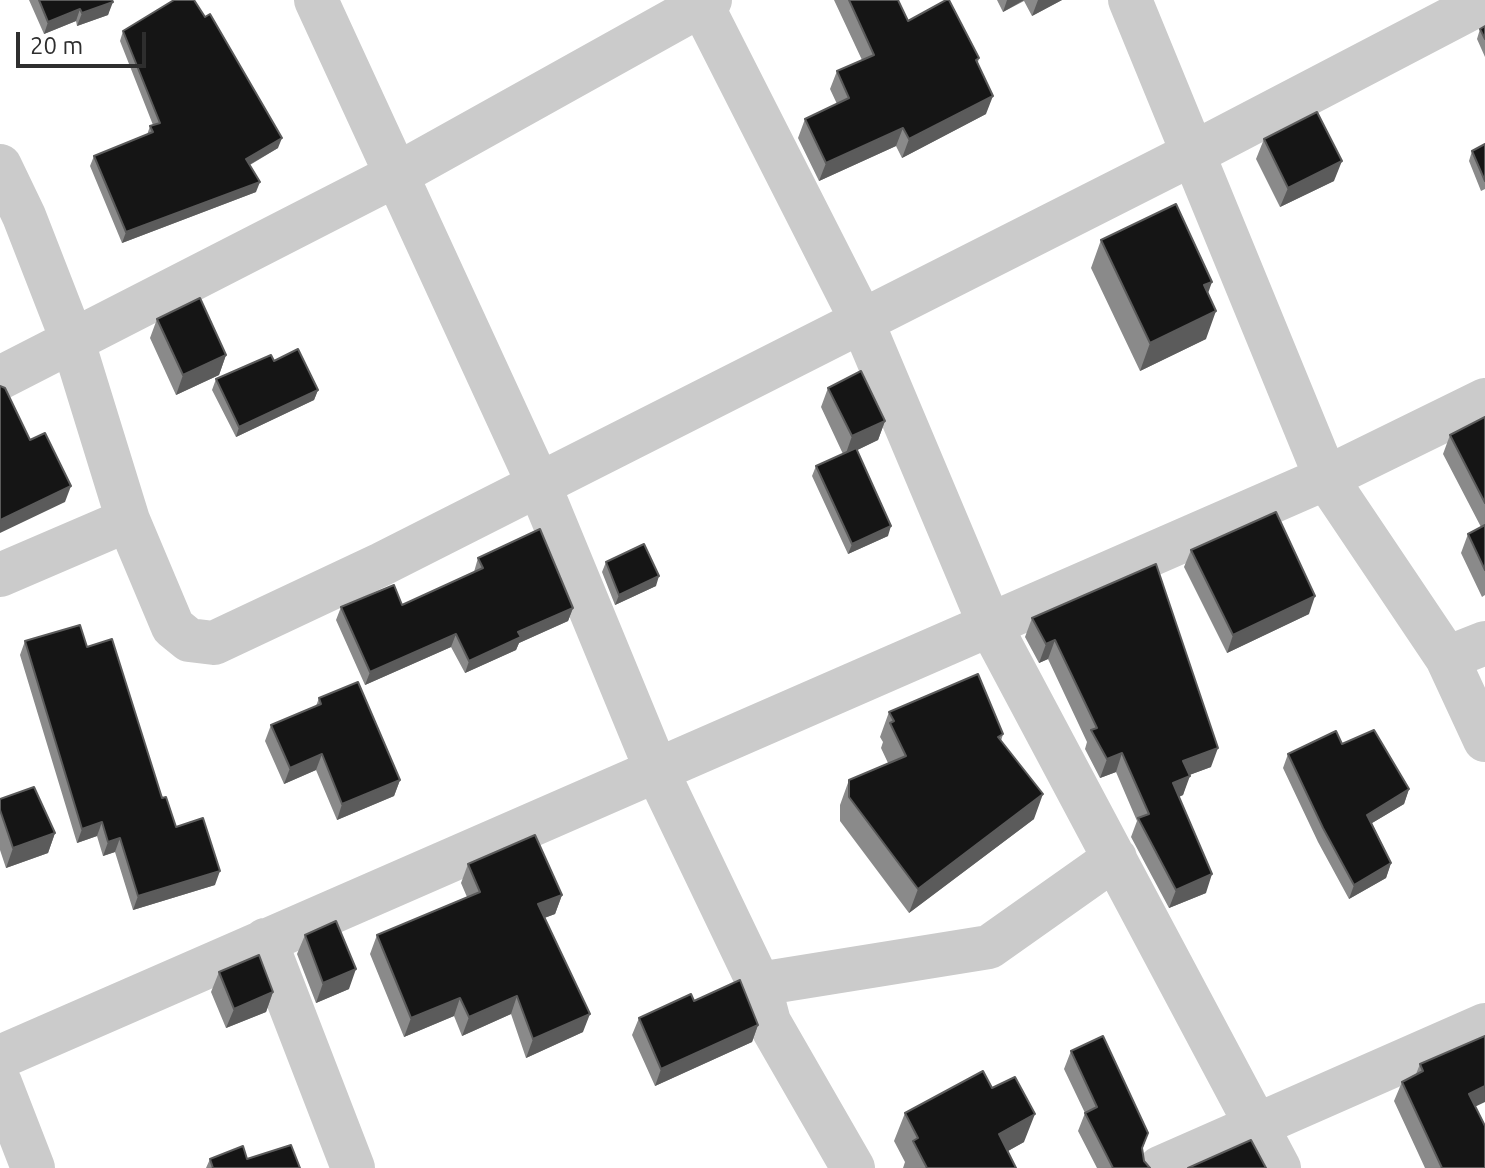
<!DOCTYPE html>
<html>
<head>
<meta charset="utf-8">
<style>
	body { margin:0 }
	#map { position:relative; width:1485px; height:1168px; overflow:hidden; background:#fff; font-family:Ubuntu,sans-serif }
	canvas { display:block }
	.scale { position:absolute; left:16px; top:32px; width:130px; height:36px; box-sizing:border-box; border:4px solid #2e2e2e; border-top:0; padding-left:10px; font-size:24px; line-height:28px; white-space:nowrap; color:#2e2e2e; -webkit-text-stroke:6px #fff; paint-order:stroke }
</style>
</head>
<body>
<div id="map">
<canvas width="1485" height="1168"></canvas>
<div class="scale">20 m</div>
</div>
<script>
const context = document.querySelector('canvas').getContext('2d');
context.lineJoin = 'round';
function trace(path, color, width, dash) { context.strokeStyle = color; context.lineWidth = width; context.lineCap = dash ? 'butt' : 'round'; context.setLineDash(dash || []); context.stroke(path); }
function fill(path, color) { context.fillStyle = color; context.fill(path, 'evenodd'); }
trace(new Path2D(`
	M316,0L539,485L656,769L759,984L769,1022L853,1168
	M699,0L861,319L989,623L1279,1168
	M1130,0L1326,478L1447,658L1485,740
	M0,166L24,216L73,342L128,520L173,627L189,640L214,643L382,564L1194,153L1485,1
	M0,378L396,175L710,0
	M0,575L128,520
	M1447,658L1485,643
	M265,940L353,1168
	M759,984L989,947L1115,858
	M0,1057L1326,478L1485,400
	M0,1083L33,1168
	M1160,1168L1485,1025`), '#cbcbcb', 44);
fill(new Path2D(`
	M29,0H112L108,15L77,26L76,21L44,34Z
	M834,0H898L908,21L979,58L978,62L986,114L902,158L896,146L819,181L798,138L805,119L837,104L830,89L837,71L862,60Z
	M997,0H1062L1032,16L1024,1L1003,12Z
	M1485,26V57L1477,39L1480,29Z
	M123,31L278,148L250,165L256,192L122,243L90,166L94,156L147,135L150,126L153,125L120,41Z
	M1264,139L1334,181L1280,207L1256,159Z
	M1485,144V189L1481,191L1469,161L1472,151Z
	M1101,240L1208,294L1206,339L1140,371L1091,268Z
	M157,319L226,355L219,375L176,395L150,338Z
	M274,361L318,390L314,400L236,437L212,390L216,379Z
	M828,388L885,421L878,440L857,450L888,536L848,554L812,476L816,466L843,454L821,407Z
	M1485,417V595L1482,597L1461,553L1468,534L1481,527L1443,454L1450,435Z
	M1191,550L1309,614L1227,653L1184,567Z
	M478,558L573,608L568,621L519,643L516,650L465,673L451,647L365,685L336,620L341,607L402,605L474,572Z
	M606,562L656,586L615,605L602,572Z
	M1032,618L1211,767L1189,775L1183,795L1179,797L1206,893L1169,908L1131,837L1137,821L1116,772L1100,778L1085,749L1087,742L1048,659L1039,663L1025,637Z
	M25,641L87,647L176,827L215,885L133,910L115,852L103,856L97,836L77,843L20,655Z
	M319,698L400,780L394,796L337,820L316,770L284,784L265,741L271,725L316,706Z
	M889,712L1003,734L1001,741L1034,819L909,913L840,821V805L849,780L888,763L881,748L883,742L880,737Z
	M1342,744L1409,789L1404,804L1372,823L1391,863L1386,878L1349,899L1318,842L1283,768L1288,754Z
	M0,799L55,833L48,853L6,868L0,850Z
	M468,864L562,895L555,914L544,918L583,1032L526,1058L511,1014L462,1036L454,1016L404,1037L370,954L377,935L467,897L461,883Z
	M305,935L349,989L316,1003L297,954Z
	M219,972L273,992L266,1012L226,1028L211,992Z
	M694,1001L758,1025L752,1042L655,1086L632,1035L639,1018Z
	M1071,1051L1148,1133L1142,1150L1144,1161L1150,1168H1097L1078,1131L1085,1113L1064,1069Z
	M1420,1064L1475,1107L1485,1168H1425L1394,1101L1402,1082L1416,1074Z
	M905,1113L1024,1142L1008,1151L1016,1168H903L905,1162L894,1141Z
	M210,1159H247L300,1168H206Z`), '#8a8a8a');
fill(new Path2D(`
	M1007,0H1024L1003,12Z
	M1038,0H1062L1032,16Z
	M113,2L108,15L77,26L82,13Z
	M80,9L76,21L44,34L48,22Z
	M993,96L986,114L902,158L909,139Z
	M903,128L896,146L819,181L826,163Z
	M282,138L278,148L242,169L246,159Z
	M1342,161L1334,181L1280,207L1288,188Z
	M260,182L256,192L122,243L126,232Z
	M1212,282L1202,310L1204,285Z
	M1216,311L1206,339L1140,371L1150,343Z
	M226,355L219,375L176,395L183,375Z
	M318,390L314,400L236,437L239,427Z
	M885,421L878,440L845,456L852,436Z
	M71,486L65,502L0,533V520Z
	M891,526L888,536L848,554L852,544Z
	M659,576L656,586L615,605L619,595Z
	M1315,596L1309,614L1227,653L1233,635Z
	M573,608L568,621L519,643L516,650L465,673L469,661L518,632Z
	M456,634L451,647L365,685L370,672Z
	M1055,640L1048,659L1039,663L1046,644Z
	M1218,748L1211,767L1176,780L1183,761Z
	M1122,753L1116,772L1100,778L1107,759Z
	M322,754L316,770L284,784L290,768Z
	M1190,776L1183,795L1166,802L1173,783Z
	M400,780L394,796L337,820L342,804Z
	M1409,789L1404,804L1362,829L1367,815Z
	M1043,794L1034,819L909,913L918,889Z
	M102,822L97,836L77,843L82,829Z
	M55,833L48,853L6,868L13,848Z
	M120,838L115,852L103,856L108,842Z
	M1391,863L1386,878L1349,899L1354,885Z
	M220,871L215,885L133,910L138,896Z
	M1212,874L1206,893L1169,908L1176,890Z
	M562,895L555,914L531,923L538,904Z
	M356,969L349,989L316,1003L323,983Z
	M273,992L266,1012L226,1028L234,1009Z
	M517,996L511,1014L462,1036L469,1017Z
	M460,998L454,1016L404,1037L411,1018Z
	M590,1014L583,1032L526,1058L533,1039Z
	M758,1025L752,1042L655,1086L661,1069Z
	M1485,1086V1102L1462,1113L1469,1094Z
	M1035,1114L1024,1142L988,1162L999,1134Z`), '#5b5b5b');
const building = new Path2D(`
	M39,0H112L113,2L82,13L80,9L48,22Z
	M174,0H194L205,17L210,14L282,138L246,159L260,182L126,232L94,156L153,132L150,126L160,123L123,31Z
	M849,0H898L908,21L946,0H949L979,58L976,60L993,96L909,139L903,128L826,163L805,119L849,98L837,71L874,55Z
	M1485,26V39L1480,29Z
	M1317,112L1342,161L1288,188L1264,139Z
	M1485,144V181L1472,151Z
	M1176,204L1212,282L1204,285L1216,311L1150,343L1101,240Z
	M200,298L226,355L183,375L157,319Z
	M298,349L318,390L239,427L216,379L271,355L274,361Z
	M861,371L885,421L852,436L828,388Z
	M0,386L5,388L30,440L45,433L71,486L0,520Z
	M1485,417V503L1450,435Z
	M856,448L891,526L852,544L816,466Z
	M1276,512L1315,596L1233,635L1191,550Z
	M1485,525V570L1468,534Z
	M540,529L573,608L518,632L521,637L469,661L456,634L370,672L341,607L394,585L402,605L483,568L478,558Z
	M644,544L659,576L619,595L606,562Z
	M1156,564L1218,748L1183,761L1190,776L1173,783L1212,874L1176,890L1138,818L1149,814L1122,753L1107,759L1091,730L1097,728L1055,640L1046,644L1032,618Z
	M80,625L87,647L112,639L162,798L166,797L176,827L203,818L220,871L138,896L120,838L108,842L102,822L82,829L25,641Z
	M978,674L1003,734L998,737L1043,794L918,889L849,797V780L906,756L890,723L894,721L889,712Z
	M358,682L400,780L342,804L322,754L290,768L271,725L321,704L319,698Z
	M1374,730L1409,789L1367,815L1391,863L1354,885L1323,828L1288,754L1336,731L1342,744Z
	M34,787L55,833L13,848L0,810V799Z
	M535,835L562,895L538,904L590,1014L533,1039L517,996L469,1017L460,998L411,1018L377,935L480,892L468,864Z
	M336,921L356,969L323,983L305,935Z
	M259,955L273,992L234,1009L219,972Z
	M740,980L758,1025L661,1069L639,1018L691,994L694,1001Z
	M1103,1036L1148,1133L1142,1148L1144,1161L1150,1168H1113L1085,1113L1097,1107L1071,1051Z
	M1485,1036V1086L1469,1094L1485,1126V1168H1442L1402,1082L1423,1071L1420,1064Z
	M983,1071L992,1088L1015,1077L1035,1114L999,1134L1016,1168H927L913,1141L918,1138L905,1113Z
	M1251,1140L1266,1168H1188Z
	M291,1145L300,1168H213L210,1159L243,1146L247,1159Z`);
fill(building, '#151515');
trace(building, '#5b5b5b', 2);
</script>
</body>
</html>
